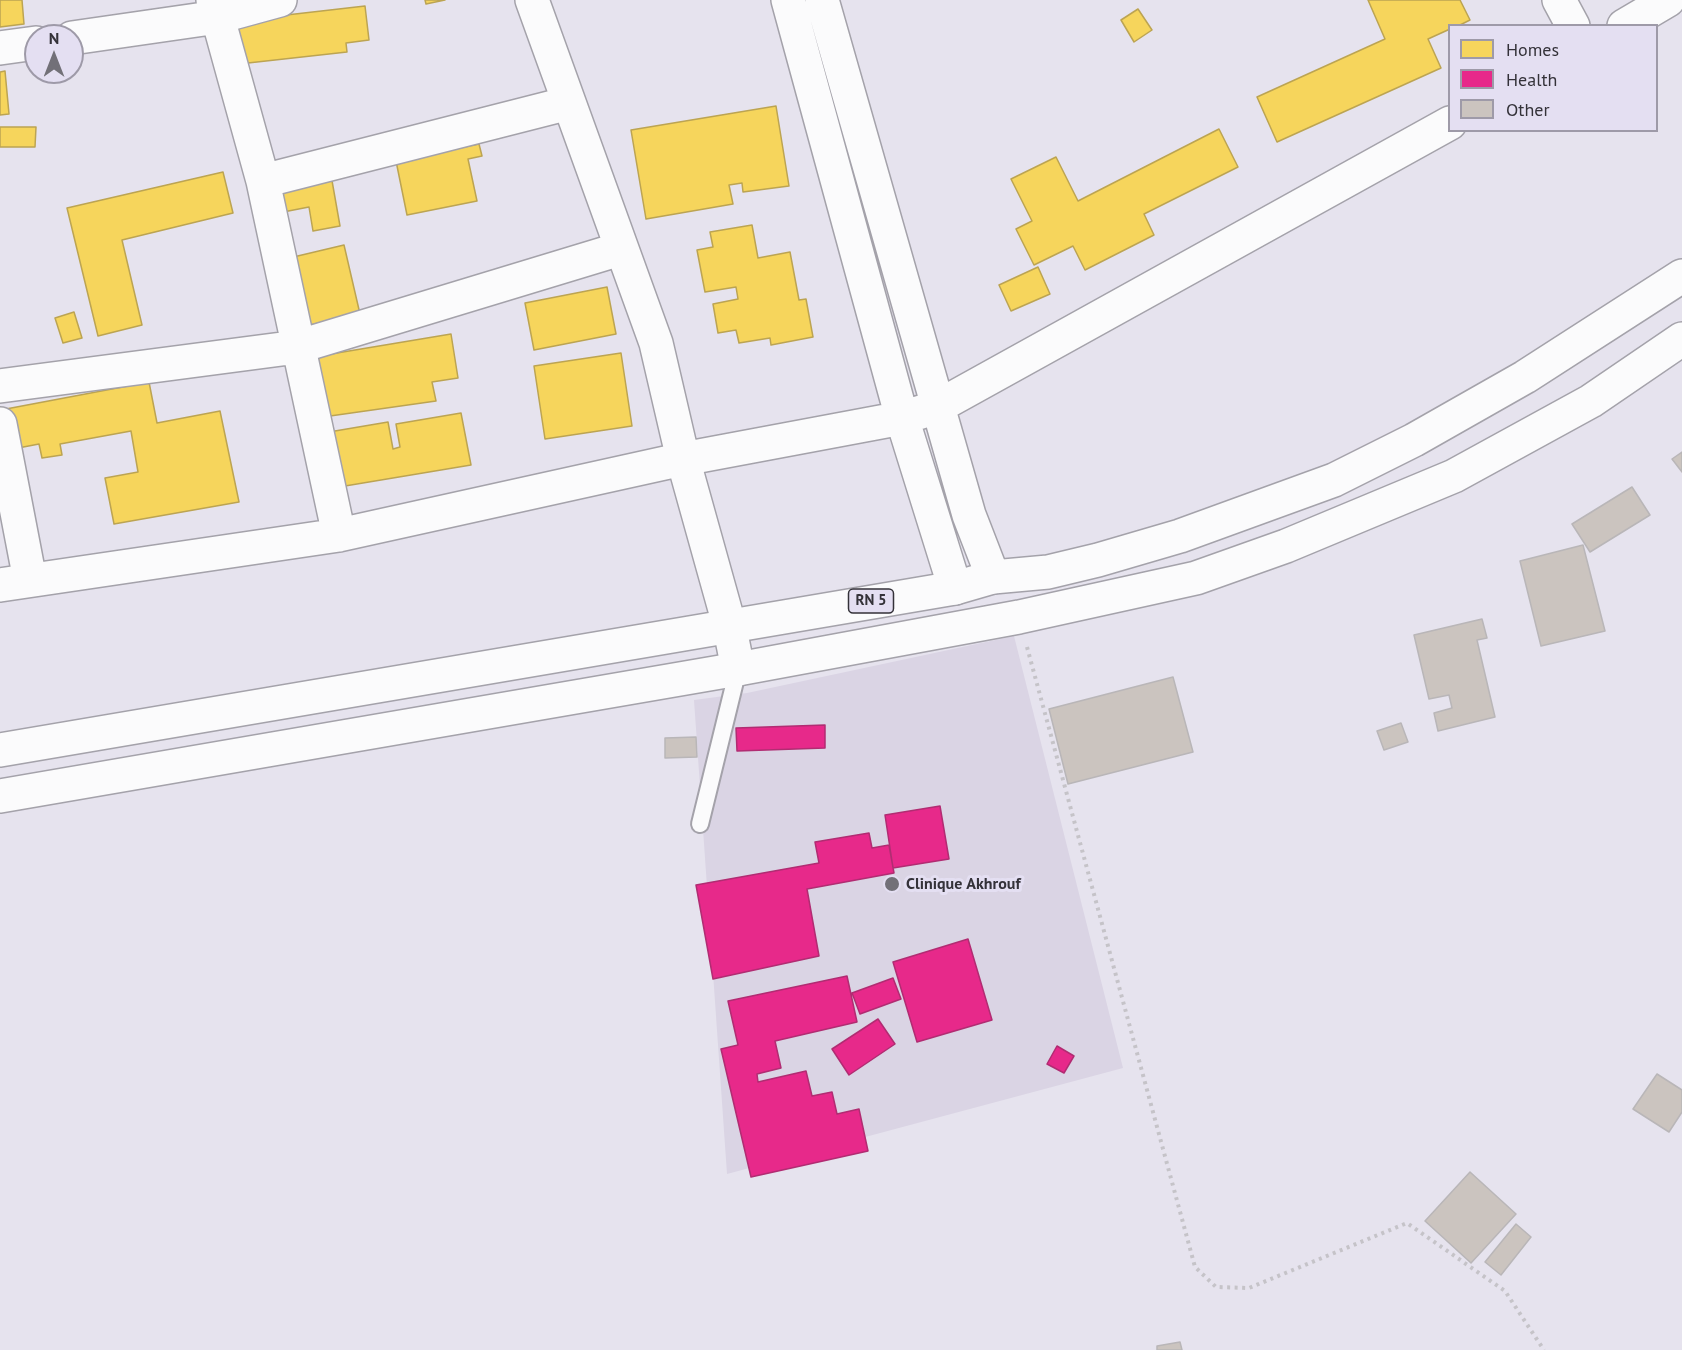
<!DOCTYPE html>
<html>
<head>
<meta charset="utf-8">
<style>
	body { margin:0 }
	#map { position:relative; width:1682px; height:1350px; overflow:hidden; background:#e6e3ee; font-family:"PT Sans",sans-serif }
	canvas { display:block }
	.legend { position:absolute; left:1448px; top:24px; width:210px; height:108px; box-sizing:border-box; background:#e4dff2; border:2px solid #9e9aa8; margin:0; padding:8px 10px; list-style:none; font-size:18px; color:#343239 }
	.legend li { display:flex; align-items:center; gap:12px; height:30px }
	.legend b { width:30px; border:2px solid #9e9aa8 }
	.north { position:absolute; left:24px; top:24px; width:60px; height:60px; box-sizing:border-box; background:#e4dff2; border:2px solid #9e9aa8; border-radius:50%; rotate:0deg; font-size:16px; font-weight:700; line-height:24px; text-align:center; color:#343239 }
	.north::after { content:''; display:block; margin:auto; width:21px; height:27px; background:#727078; clip-path:polygon(50% 0,100% 100%,50% 72%,0 100%) }
</style>
</head>
<body>
<div id="map">
<canvas width="1682" height="1350"></canvas>
<ul class="legend">
<li><b style="height:16px;background:#f6d55c"></b>Homes</li>
<li><b style="height:16px;background:#e7298a"></b>Health</li>
<li><b style="height:16px;background:#cbc4bf"></b>Other</li>
</ul>
<div class="north">N</div>
</div>
<script>
const context = document.querySelector('canvas').getContext('2d');
context.lineJoin = 'round';
function fill(path, color) { context.fillStyle = color; context.fill(path, 'evenodd'); }
function trace(path, color, width, dash) { context.strokeStyle = color; context.lineWidth = width; context.lineCap = dash ? 'butt' : 'round'; context.setLineDash(dash || []); context.stroke(path); }
function label(font, color, halo, rows, align = 'center') {
  context.font = font + ' "PT Sans",sans-serif'; context.lineWidth = 6; context.setLineDash([]); context.textBaseline = 'middle'; context.strokeStyle = halo; context.fillStyle = color; for (const [text, x, y, turn = 0] of rows) {
    context.save(); context.translate(x, y); context.rotate((+turn || 0) * Math.PI / 180); context.textAlign = isNaN(turn) ? turn : align; if (halo) context.strokeText(text, 0, 0); context.fillText(text, 0, 0); context.restore();
  }
}
fill(new Path2D(`
	M1014,636L1123,1068L727,1174L694,700L747,693Z`), '#dad4e4');
const homes = new Path2D(`
	M0,0H22L24,24L0,27Z
	M425,0H445L426,4Z
	M1368,0H1460L1470,20L1458,26H1450V29L1428,39L1441,68L1277,142L1257,97L1385,39Z
	M365,6L369,40L346,43L347,52L239,64L234,21Z
	M1138,9L1152,30L1134,42L1121,20Z
	M5,71L9,114L0,115V72Z
	M776,106L789,186L743,192L742,183L729,185L733,204L646,219L631,130Z
	M0,127H36L35,147H0Z
	M1219,129L1238,167L1144,214L1154,235L1085,270L1073,246L1034,265L1016,229L1032,221L1011,179L1056,157L1078,201Z
	M479,144L482,156L468,159L477,201L407,215L396,161Z
	M223,172L233,213L122,240L142,325L98,336L67,208Z
	M331,175L340,226L313,231L309,207L273,214L268,187Z
	M752,225L758,258L790,252L799,300L806,299L813,337L771,345L770,338L739,343L736,330L718,333L713,304L738,299L736,287L705,292L697,250L713,247L710,232Z
	M344,245L360,314L301,327L285,259Z
	M1038,267L1050,294L1011,311L999,285Z
	M607,287L616,334L534,350L525,303Z
	M74,312L82,338L63,343L55,318Z
	M451,334L458,378L432,382L436,401L323,417L313,357Z
	M621,353L632,426L545,439L534,366Z
	M149,382L157,423L220,411L239,502L114,524L105,478L138,472L131,431L60,444L62,455L42,458L39,444L13,449L6,409Z
	M461,413L471,465L339,487L329,432L388,422L393,449L400,447L396,424Z`);
fill(homes, '#f6d55c');
trace(homes, '#bca452', 1.5);
const health = new Path2D(`
	M825,725V748L737,751L736,728Z
	M940,806L949,859L893,868L885,815Z
	M869,833L872,848L889,845L894,873L807,889L819,956L713,979L696,885L819,863L815,842Z
	M968,939L992,1020L917,1042L893,962Z
	M847,976L857,1022L775,1041L781,1068L757,1074L758,1082L806,1071L812,1096L832,1092L837,1114L859,1109L868,1151L751,1177L721,1049L738,1045L728,1001Z
	M893,978L901,999L860,1014L852,993Z
	M878,1019L895,1044L849,1075L832,1049Z
	M1057,1046L1074,1056L1064,1073L1047,1064Z`);
fill(health, '#e7298a');
trace(health, '#b12c72', 1.5);
const building = new Path2D(`
	M1682,452V472L1672,459Z
	M1632,487L1650,515L1590,552L1572,524Z
	M1583,545L1605,631L1541,646L1520,561Z
	M1482,619L1487,638L1477,640L1495,717L1438,731L1434,713L1452,708L1449,695L1429,699L1414,635Z
	M1173,677L1193,752L1068,784L1049,709Z
	M1401,723L1408,742L1384,750L1377,731Z
	M696,737L697,757L665,758V738Z
	M1657,1074L1682,1090V1112L1669,1132L1633,1109Z
	M1470,1172L1516,1214L1471,1263L1425,1221Z
	M1516,1224L1531,1237L1501,1275L1485,1262Z
	M1180,1342L1182,1350H1157V1346Z`);
fill(building, '#cbc4bf');
trace(building, '#b9b6b8', 1.5);
const service = new Path2D(`
	M700,824L738,669`);
const minor = new Path2D(`
	M213,0L263,181L339,535
	M532,0L656,343L683,459L729,624L738,669
	M788,0L902,418L955,588
	M822,0L969,515L993,577
	M1559,0L1573,26
	M1624,26L1668,0
	M72,38L218,17L280,0
	M0,48L36,43
	M263,181L569,103
	M0,386L297,347L620,249
	M0,424L30,580
	M0,585L339,535L683,459L902,418L937,407L1450,123`);
const trunk = new Path2D(`
	M0,750L955,588L993,577L1048,572L1098,560L1180,536L1334,480L1414,440L1525,377L1682,276
	M0,796L738,669L1019,617L1196,578L1286,546L1454,476L1591,401L1682,339`);
trace(service, '#a4a2aa', 20);
trace(minor, '#a4a2aa', 36);
trace(trunk, '#a4a2aa', 36);
trace(new Path2D(`
	M1027,647L1195,1267L1216,1287L1249,1288L1407,1223L1505,1291L1544,1350`), '#c5c3c8', 4, [3, 4.5]);
trace(service, '#fbfbfc', 16);
trace(minor, '#fbfbfc', 33);
trace(trunk, '#fbfbfc', 33);
for (const [x, y, r, color] of [
	[892,884,8,"#727078"]
]) { const dot = new Path2D(); dot.arc(x, y, r, 0, 2 * Math.PI); context.fillStyle = color; context.fill(dot); trace(dot, '#e4dff2', 2); }
for (const [x, y, w] of [
	[871,601,45]
]) { const box = new Path2D(); box.roundRect(x - w / 2, y - 12, w, 24, 4.5); context.fillStyle = '#e4dff2'; context.fill(box); trace(box, '#343239', 1.5); }
label('bold 15px', '#343239', null, [
	["RN 5",871,601]
]);
label('bold 16px', '#343239', '#e4dff2', [
	["Clinique Akhrouf",906,884]
], 'left');
</script>
</body>
</html>
